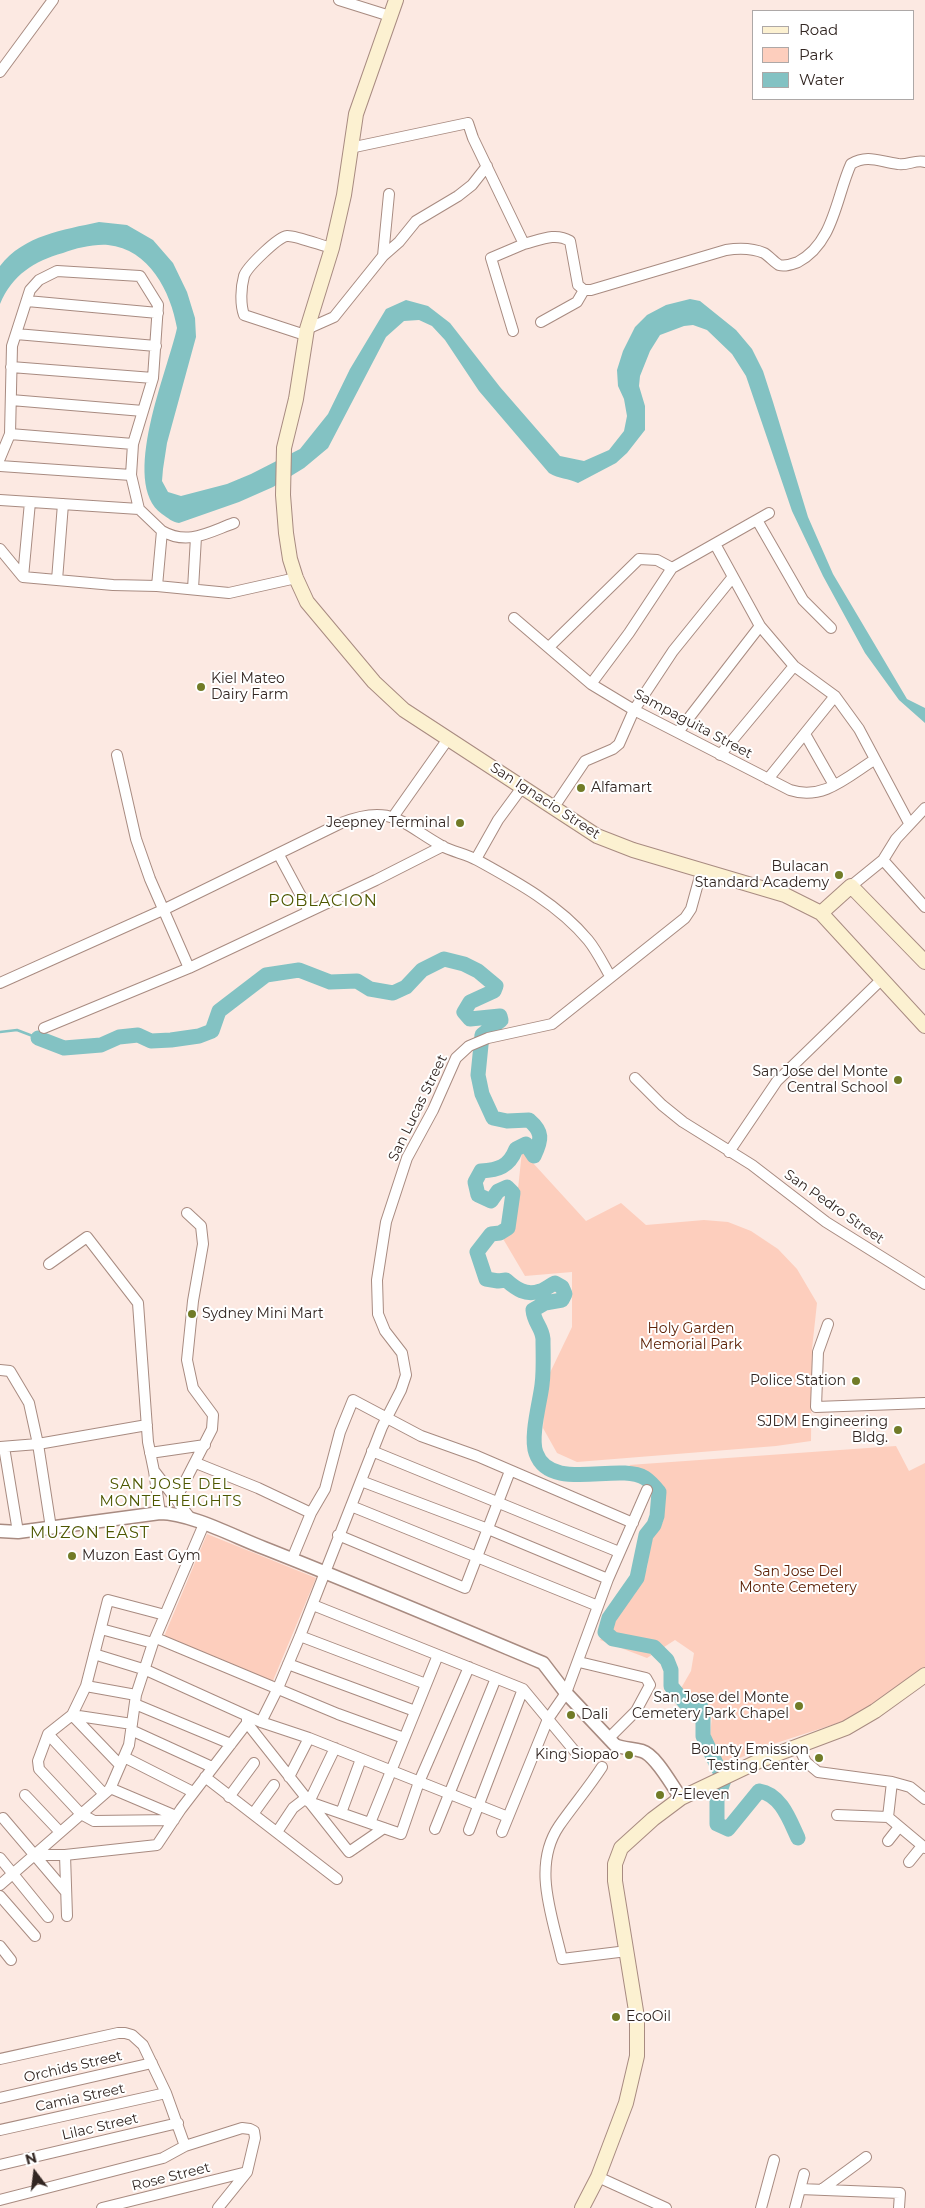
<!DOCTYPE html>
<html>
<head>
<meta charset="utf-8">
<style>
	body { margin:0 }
	#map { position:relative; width:925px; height:2208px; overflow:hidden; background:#fce9e2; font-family:Montserrat,sans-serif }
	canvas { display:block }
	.legend { position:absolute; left:752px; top:10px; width:162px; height:90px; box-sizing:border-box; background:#fff; border:1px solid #ada8a7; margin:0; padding:6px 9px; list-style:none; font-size:15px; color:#322622 }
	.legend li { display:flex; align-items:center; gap:10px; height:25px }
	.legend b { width:25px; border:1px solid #ada8a7 }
	.north { position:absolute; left:10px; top:2148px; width:50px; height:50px; -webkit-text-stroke:4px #fff; paint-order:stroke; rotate:345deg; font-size:14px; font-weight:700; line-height:20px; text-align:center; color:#322622 }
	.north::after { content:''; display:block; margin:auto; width:18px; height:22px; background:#322622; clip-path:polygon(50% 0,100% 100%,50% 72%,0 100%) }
</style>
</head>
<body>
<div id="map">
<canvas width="925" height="2208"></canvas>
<ul class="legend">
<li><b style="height:6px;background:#fcf1d1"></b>Road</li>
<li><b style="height:14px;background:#fdcebd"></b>Park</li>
<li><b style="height:14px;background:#83c2c3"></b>Water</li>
</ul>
<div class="north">N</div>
</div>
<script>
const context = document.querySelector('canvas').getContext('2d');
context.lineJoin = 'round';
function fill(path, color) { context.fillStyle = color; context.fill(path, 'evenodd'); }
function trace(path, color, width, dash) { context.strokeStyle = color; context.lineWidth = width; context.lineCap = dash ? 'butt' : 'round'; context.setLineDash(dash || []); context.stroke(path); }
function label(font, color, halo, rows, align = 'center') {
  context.font = font + ' Montserrat,sans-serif'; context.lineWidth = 4; context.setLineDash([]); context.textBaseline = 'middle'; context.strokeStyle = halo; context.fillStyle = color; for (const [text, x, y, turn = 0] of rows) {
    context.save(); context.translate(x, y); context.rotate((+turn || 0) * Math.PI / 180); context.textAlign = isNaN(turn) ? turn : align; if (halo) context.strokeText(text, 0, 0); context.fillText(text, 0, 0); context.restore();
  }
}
fill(new Path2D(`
	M522,1151L586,1221L621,1203L646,1225L704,1220L728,1222L751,1231L778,1249L797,1269L817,1303L812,1349L811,1441L776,1446L577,1462L557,1453L543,1428L546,1381L572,1327V1272L525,1276L502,1237L514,1227Z
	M896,1446L909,1471L925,1463V1667L874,1704L841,1722L770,1745L728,1763L720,1762L709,1747L712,1716L706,1701L692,1702L680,1690L691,1671L694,1653L675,1640L647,1658L600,1640L611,1619L634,1595L647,1568L649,1554L645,1543L663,1522L664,1489L629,1465Z
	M207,1534L316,1578L272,1683L163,1639Z`), '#fdcebd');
fill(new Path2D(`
	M99,222L127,225L153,240L173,263L187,292L195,318L196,337L167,443L163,469L162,481L168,492L181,496L227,484L251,474L300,449L328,414L350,369L386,309L406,300L428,306L450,323L500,387L560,456L584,461L609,450L624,431L627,416L624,399L618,386L617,370L623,351L635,327L647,315L666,305L690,299L700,301L736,330L752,349L763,371L773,402L808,517L833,574L907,699L925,708V723L899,700L865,653L823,576L792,511L746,376L732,354L707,330L693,325L684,326L660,335L650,351L640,376L639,386L645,406V430L627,453L616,463L578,483C568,478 559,479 549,473L479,391L445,340L432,326L419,320L404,321L386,337L328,448L304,468L273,487L239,502L179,523C172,522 168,518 162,514C119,483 168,370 177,328C171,292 149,249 108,245C93,244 77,248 63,253C34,261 12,275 0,304V266C24,235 63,230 99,222Z`), '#83c2c3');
trace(new Path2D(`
	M0,1032L17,1030L38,1038`), '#83c2c3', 2.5);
trace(new Path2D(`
	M38,1038L64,1048L101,1045L119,1037L138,1035L151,1041L171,1040L199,1036L212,1031L219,1011L266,975L299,970L330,982L357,981L370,989L393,993L406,987L422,970L444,959L464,964L478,971L496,986L494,991L470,1002L464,1012L470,1019L500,1016L501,1020L482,1035L478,1075L482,1094L493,1118L507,1121L529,1120C543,1132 542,1139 534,1156L526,1144L516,1149C509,1167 498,1170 481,1171L475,1182L478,1195L491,1201L498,1191L507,1187L513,1193L508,1228L500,1233L491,1234L477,1252L486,1279L498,1281L506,1280C516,1289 526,1296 540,1291C545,1290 550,1285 555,1283L562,1287L565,1294L562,1300L545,1303L533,1310C534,1323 542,1327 543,1339C543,1354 544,1370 542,1385C540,1402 530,1437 536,1453C550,1493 618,1462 645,1478C651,1482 655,1487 659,1492L657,1516L654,1525L646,1535L637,1578L609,1618L605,1632L613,1639L654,1647L667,1660L671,1670V1686L686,1704L701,1707L703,1716V1736L724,1780L717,1799V1824L728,1829L759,1791C781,1794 790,1821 798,1838`), '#83c2c3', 15);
const minor = new Path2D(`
	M339,0L390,16
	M0,72L53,0
	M350,148L468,123L473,138L524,244C540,240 555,232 570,241L578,285L584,290H591L726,250C739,248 752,248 764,253C769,256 774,262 779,265C786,267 792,264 798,262C834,243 836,197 851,164C868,154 880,162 898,164C907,166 916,159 925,162
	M383,256L389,194
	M27,301L158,313
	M541,322L577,302L584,290
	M307,329L334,317L383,256L399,242L416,221L458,196L472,185L487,166
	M513,331L491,258L524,244
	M16,334L156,346
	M305,335L244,315C240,304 241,287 244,276C247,267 278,237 287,236C294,235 323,246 332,248
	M11,367L153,378
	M11,400L143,411
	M10,434L133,444
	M0,458L10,434L12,346L30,290L39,280L57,271L140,276L158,305L153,378L133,444L131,475L139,509L162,531L157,586L229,593L296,578
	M0,466L131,475
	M0,500L139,509
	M757,520L803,600L831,628
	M162,531C188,546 209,532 234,523
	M715,544L760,626L794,666L835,696L859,729L909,823
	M0,549L23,577L113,585L157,586
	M23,577L30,502
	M57,580L63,504
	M193,589L196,537
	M514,618L591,684L634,710L790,790C823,801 847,777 874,760
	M549,647L639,559L657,560L672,568
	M591,684L629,633L672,568L769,513
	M678,732L760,626
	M805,734L834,785
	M117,755L136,839L150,879L189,968
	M720,755L794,666
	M768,779L835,696
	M554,807L585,761L613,749L619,744L634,710L673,651L732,578
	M393,817L448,739
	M279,855L309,911
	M476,859L498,820L523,786
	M883,860L925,907
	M851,886L883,860L896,839L925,808
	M0,983L165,909L341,823C392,803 401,823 442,846C453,852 466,854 477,860C517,882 559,905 588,940C597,951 603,964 610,976
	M44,1028L189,968L376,880L443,846
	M635,1078L662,1105L683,1122L752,1165L826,1222L925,1284
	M729,1152L777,1081L882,979
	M49,1264L87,1237L138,1303L148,1442L154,1471L160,1513
	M828,1324L818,1352L816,1407L925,1403
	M0,1370L10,1371L29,1403L38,1444L51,1528
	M0,1447L38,1444L147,1425
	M4,1447L18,1532
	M372,1451L619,1552
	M150,1453L205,1445
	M196,1463L258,1488L311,1513
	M155,1472L191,1519
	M361,1481L488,1529L608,1579
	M176,1499L212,1429L213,1415L193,1388L187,1360L193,1301L203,1244L201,1226L187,1213
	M351,1506L598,1606
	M338,1535L465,1588L510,1471
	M292,1559L311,1513L325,1489L340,1432L353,1400L421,1436L477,1456L633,1523
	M313,1605L523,1689L577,1754
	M101,1629L153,1643
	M300,1636L426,1684
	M156,1638L338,1714L404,1738
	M94,1654L146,1670L261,1722L309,1738L508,1817
	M579,1662L646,1678L650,1685L636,1711L609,1738
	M288,1664L415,1711
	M86,1686L136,1695
	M135,1704L231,1744
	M261,1722L278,1688L300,1636L382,1427L401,1390L406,1375L402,1353L385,1331L378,1314L377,1280L386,1222L407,1158L433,1110L456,1058L469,1046L488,1038L552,1024L685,918L691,909L702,869
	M247,1723L349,1852L384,1828
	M132,1724L72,1715L48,1734L38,1761L39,1769L81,1814L94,1821L174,1820
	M131,1730L212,1767
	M48,1734L104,1794
	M798,1746L806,1762L818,1772L892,1782L910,1787L925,1799
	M335,1748L309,1802L401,1834L419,1782L469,1667
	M124,1757L193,1792
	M120,1765L72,1715L86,1686L108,1600L165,1615
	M602,1767C589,1787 573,1806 559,1826C532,1866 552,1915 562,1959L627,1951
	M205,1777L337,1879
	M289,1777L309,1738
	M110,1788L176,1816
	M25,1795L60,1832
	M229,1797L254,1763
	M341,1813L361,1759
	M253,1814L274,1785
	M837,1815L888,1817L925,1848
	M888,1817L892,1782
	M3,1818L66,1892
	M370,1823L438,1655
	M435,1829L496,1678
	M469,1830L523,1689
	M277,1832L293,1808L306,1798
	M502,1832L548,1719L566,1693L608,1579L647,1490
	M888,1841L899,1827
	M35,1855H65L157,1845L181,1809L247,1723V1716
	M65,1855L67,1916
	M0,1858L48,1917
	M909,1862L922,1846
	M0,1885L110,1789L129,1745L136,1695L153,1643L204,1524
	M0,1896L35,1936
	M0,1946L11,1960
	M0,2059L118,2033H125L132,2035L143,2045L166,2093L185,2146
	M0,2098L152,2063
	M0,2130L166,2093
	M0,2165L178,2123
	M598,2177L666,2208
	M800,2189L900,2193L899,2208
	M821,2190L866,2157
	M0,2200L163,2158L185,2146L242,2128L250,2129L254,2131L255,2138L247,2172L218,2208
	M102,2208L247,2172
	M761,2208L774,2160
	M795,2208L804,2174`);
const tertiary = new Path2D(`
	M0,1531L18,1532L160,1513C190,1513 235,1537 264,1548C358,1585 450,1624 543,1663L566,1693L615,1745C624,1749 632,1748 642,1751C656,1755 672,1786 681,1798`);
const secondary = new Path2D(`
	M396,0L356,114L344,195L332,248L307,329L296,399L284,448L283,495L286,533L290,559L296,578L307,602L374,682L404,710L597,836L633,850L785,895L821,913L925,1026
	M821,913L851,886L925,962
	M582,2208L598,2177L626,2103L637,2056V2017L615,1881V1864L621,1848L653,1819L681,1798L761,1760L846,1728L875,1711L925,1675`);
trace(minor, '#a88b81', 12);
trace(tertiary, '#a88b81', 15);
trace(secondary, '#a88b81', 16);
trace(minor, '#fff', 10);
trace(tertiary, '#fff', 12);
trace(secondary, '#fcf1d1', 14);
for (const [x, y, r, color] of [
	[201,687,5,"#717b27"],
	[581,788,5,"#717b27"],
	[460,823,5,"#717b27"],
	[839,875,5,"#717b27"],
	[898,1080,5,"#717b27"],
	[192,1314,5,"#717b27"],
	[856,1381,5,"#717b27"],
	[898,1430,5,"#717b27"],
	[72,1556,5,"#717b27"],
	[799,1706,5,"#717b27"],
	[571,1715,5,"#717b27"],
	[629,1755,5,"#717b27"],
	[819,1758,5,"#717b27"],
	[660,1795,5,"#717b27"],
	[616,2017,5,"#717b27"]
]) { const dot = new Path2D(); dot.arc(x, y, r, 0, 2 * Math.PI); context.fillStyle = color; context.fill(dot); trace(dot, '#fff', 2); }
label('14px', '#322622', '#fff', [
	["Kiel Mateo",211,679,"left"],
	["Dairy Farm",211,695,"left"],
	["Alfamart",591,788,"left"],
	["Jeepney Terminal",450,823],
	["Bulacan",829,867],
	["Standard Academy",829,883],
	["San Jose del Monte",888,1072],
	["Central School",888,1088],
	["Sydney Mini Mart",202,1314,"left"],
	["Police Station",846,1381],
	["SJDM Engineering",888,1422],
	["Bldg.",888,1438],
	["Muzon East Gym",82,1556,"left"],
	["San Jose del Monte",789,1698],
	["Cemetery Park Chapel",789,1714],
	["Dali",581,1715,"left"],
	["Bounty Emission",809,1750],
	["Testing Center",809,1766],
	["King Siopao",619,1755],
	["7-Eleven",670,1795,"left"],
	["EcoOil",626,2017,"left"]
], 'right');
label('14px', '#322622', '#fff', [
	["Sampaguita Street",693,724,28],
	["San Ignacio Street",545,801,33],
	["San Lucas Street",418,1108,-64],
	["San Pedro Street",834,1207,35],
	["Orchids Street",73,2067,-13],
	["Camia Street",80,2098,-12],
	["Lilac Street",100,2127,-13],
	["Rose Street",171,2177,-14]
]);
label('14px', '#5e2308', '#fff', [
	["Holy Garden",691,1329],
	["Memorial Park",691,1345],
	["San Jose Del",798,1572],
	["Monte Cemetery",798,1588]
]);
context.letterSpacing = '1px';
label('15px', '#4e5700', '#fff', [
	["SAN JOSE DEL",171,1485],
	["MONTE HEIGHTS",171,1502]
]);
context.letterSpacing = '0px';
context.letterSpacing = '1px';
label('16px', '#4e5700', '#fff', [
	["POBLACION",323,901],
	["MUZON EAST",90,1533]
]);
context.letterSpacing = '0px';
</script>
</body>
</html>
